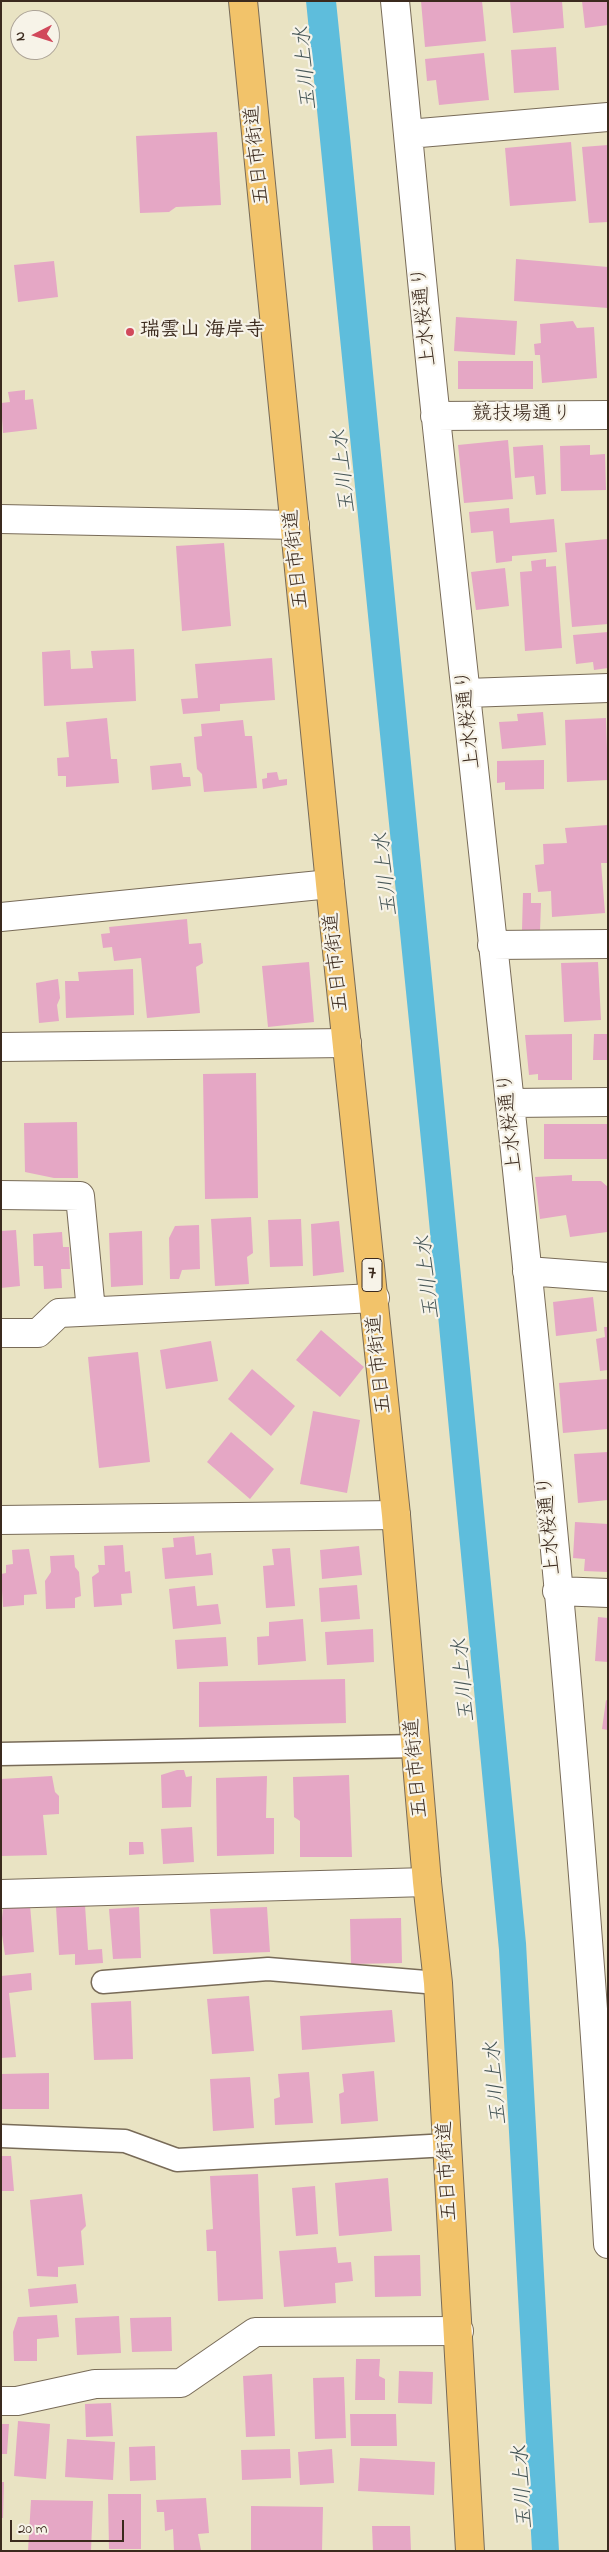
<!DOCTYPE html>
<html>
<head>
<meta charset="utf-8">
<style>
	body { margin:0 }
	#map { position:relative; width:609px; height:2552px; overflow:hidden; background:#e9e3c3; font-family:"Indie Flower",sans-serif }
	canvas { display:block }
	.frame { position:absolute; inset:0; border:2px solid #3b2a1e; pointer-events:none }
	.north { position:absolute; left:10px; top:10px; width:50px; height:50px; box-sizing:border-box; background:#f7f3e8; border:1px solid #aca397; border-radius:50%; rotate:265deg; font-size:14px; font-weight:700; line-height:20px; text-align:center; color:#3b2a1e }
	.north::after { content:''; display:block; margin:auto; width:18px; height:22px; background:#d1495b; clip-path:polygon(50% 0,100% 100%,50% 72%,0 100%) }
	.scale { position:absolute; left:10px; top:2520px; width:114px; height:22px; box-sizing:border-box; border:2px solid #3b2a1e; border-top:0; padding-left:6px; font-size:15px; line-height:18px; white-space:nowrap; color:#3b2a1e; -webkit-text-stroke:4px #f7f3e8; paint-order:stroke }
</style>
</head>
<body>
<div id="map">
<canvas width="609" height="2552"></canvas>
<div class="frame"></div>
<div class="north">N</div>
<div class="scale">20 m</div>
</div>
<script>
const context = document.querySelector('canvas').getContext('2d');
context.lineJoin = 'round';
function fill(path, color) { context.fillStyle = color; context.fill(path, 'evenodd'); }
function trace(path, color, width, dash) { context.strokeStyle = color; context.lineWidth = width; context.lineCap = dash ? 'butt' : 'round'; context.setLineDash(dash || []); context.stroke(path); }
function label(font, color, halo, rows, align = 'center') {
  context.font = font + ' "Indie Flower","Klee One",sans-serif'; context.lineWidth = 4.5; context.setLineDash([]); context.textBaseline = 'middle'; context.strokeStyle = halo; context.fillStyle = color; for (const [text, x, y, turn = 0] of rows) {
    context.save(); context.translate(x, y); context.rotate((+turn || 0) * Math.PI / 180); context.textAlign = isNaN(turn) ? turn : align; if (halo) context.strokeText(text, 0, 0); context.fillText(text, 0, 0); context.restore();
  }
}
fill(new Path2D(`
	M306,1H336L350,137L526,1943L559,2551H532L499,1950L425,1180Z`), '#5ebddc');
fill(new Path2D(`
	M421,1H482L486,41L425,47Z
	M510,1H562L564,28L513,33Z
	M582,1H608V25L585,28Z
	M556,47L559,90L514,93L511,50Z
	M484,53L489,100L439,105L436,80L427,81L425,59Z
	M217,132L221,205L176,207L169,212L140,213L136,136Z
	M571,142L576,201L510,206L505,148Z
	M608,145V222L589,223L582,147Z
	M516,259L608,267V308L514,301Z
	M54,261L58,297L18,302L14,265Z
	M456,317L517,321L515,355L454,351Z
	M573,321L577,328L594,327L597,378L542,383L540,355H535L534,344L541,343L540,324Z
	M458,361H533V389H458Z
	M25,390V400L33,399L37,429L3,433L1,403L10,402L8,392Z
	M508,440L513,499L464,503L458,445Z
	M543,445L546,494L536,495L534,476L515,478L513,447Z
	M590,445V455L605,454L606,490L561,491L560,446Z
	M509,508L510,523L554,519L557,552L512,556V561L496,563L493,531L471,533L469,512Z
	M608,539V624L572,627L565,543Z
	M224,543L231,626L182,631L176,546Z
	M546,559V567L556,566L562,648L525,651L520,572L532,571L531,561Z
	M505,568L509,606L476,610L471,572Z
	M608,632V668L594,670L593,662L576,664L573,635Z
	M134,649L136,701L44,706L42,652L70,650L71,669L93,668L91,651Z
	M272,658L275,700L220,704V711L183,714L181,699L198,698L195,664Z
	M543,712L546,745L502,749L499,722L518,721L517,714Z
	M107,718L111,759H117L119,783L66,787V776H58L57,758L69,757L66,722Z
	M606,718L608,780L567,782L565,720Z
	M243,720L245,736H252L257,788L204,792L202,774L197,769L194,737L202,736L201,724Z
	M544,760V789L505,790V782L497,783V761Z
	M181,763L183,777H190L191,786L152,790L150,766Z
	M277,772L279,780L287,779V785L263,789L262,779L267,778V773Z
	M608,825V863H601L605,913L552,917L551,891L538,892L535,865L544,864L543,844L567,843L565,828Z
	M523,893H531V903H541L540,931L522,930Z
	M187,919L189,944L201,943L203,963L196,967L200,1013L147,1018L141,958L114,961L112,947L103,948L101,934L110,933L109,927Z
	M309,962L314,1022L268,1027L262,966Z
	M598,962L601,1020L564,1022L561,963Z
	M133,969L134,1015L66,1018L65,981H79L78,972Z
	M58,979L60,998L57,1005L59,1021L39,1023L36,983Z
	M572,1034V1080H538V1074L529,1075L525,1035Z
	M594,1034H608V1060H593Z
	M256,1073L258,1198L205,1199L203,1074Z
	M77,1122L78,1178H54L25,1172L24,1123Z
	M544,1124H608V1159H544Z
	M572,1175V1181H601L608,1187L607,1232L570,1237L566,1215L540,1219L535,1177Z
	M251,1217L253,1253L247,1257L249,1284L215,1286L211,1219Z
	M301,1219L303,1266L270,1267L268,1220Z
	M339,1221L344,1272L313,1276L311,1224Z
	M199,1225L200,1269L182,1270L179,1279H170L169,1238L175,1226Z
	M16,1230L20,1286L1,1288V1231Z
	M142,1231L143,1285L111,1287L109,1233Z
	M62,1232L63,1247H69L70,1269H61L62,1288L44,1289L43,1266H34L33,1234Z
	M593,1297L597,1331L556,1336L553,1302Z
	M604,1327H608V1370L600,1371L596,1339L605,1337Z
	M321,1330L364,1367L340,1397L296,1360Z
	M211,1341L218,1381L166,1389L160,1350Z
	M138,1352L150,1462L99,1468L88,1357Z
	M252,1369L295,1406L271,1436L228,1399Z
	M608,1379V1429L563,1433L559,1383Z
	M313,1411L360,1420L347,1493L300,1484Z
	M231,1432L274,1469L250,1499L207,1462Z
	M608,1452V1500L578,1503L574,1454Z
	M575,1522L608,1524V1572L584,1571L585,1559L573,1558Z
	M194,1536L196,1555L211,1553L213,1575L165,1579L162,1548L174,1547L173,1538Z
	M123,1545L125,1572L130,1571L132,1593L121,1594L122,1605L94,1607L92,1577L99,1572L98,1565H105L104,1546Z
	M359,1546L362,1575L322,1579L320,1550Z
	M290,1548L295,1606L266,1608L263,1566L274,1565L272,1549Z
	M29,1549L37,1594L24,1595V1605L3,1607L1,1574L6,1573V1565L13,1564L12,1550Z
	M74,1555L75,1567L79,1572L81,1596L75,1598V1608L46,1609L45,1581L51,1572L50,1556Z
	M357,1585L360,1619L321,1622L319,1588Z
	M195,1586L197,1606L218,1604L221,1624L173,1629L169,1589Z
	M598,1617L608,1618V1662L595,1661Z
	M303,1619L306,1661L258,1665L257,1637L269,1636V1622Z
	M373,1629L374,1662L327,1665L325,1632Z
	M226,1637L228,1666L177,1669L175,1640Z
	M345,1679L346,1723L199,1727V1682Z
	M606,1700L608,1701V1730L602,1729Z
	M177,1770H184L186,1777L192,1776L191,1807L162,1808L161,1775Z
	M349,1775L352,1857H300V1821L294,1817L293,1777Z
	M52,1776L55,1792L59,1796V1814L43,1815L47,1855L1,1856V1779Z
	M267,1776L266,1818H274V1854L217,1856L216,1778Z
	M192,1827L194,1862L163,1864L161,1829Z
	M129,1842H143L144,1854L129,1855Z
	M30,1905L34,1952L5,1955L1,1928L3,1908Z
	M85,1905L88,1950L102,1949L103,1963L75,1965V1954L59,1955L56,1907Z
	M139,1907L141,1958L113,1959L109,1909Z
	M267,1907L270,1952L213,1954L210,1909Z
	M401,1918L402,1963L351,1964L350,1919Z
	M31,1973L32,1990L9,1993L16,2057L1,2058V1976Z
	M249,1996L254,2051L212,2054L207,1999Z
	M131,2001L133,2059L94,2060L91,2003Z
	M392,2010L395,2042L302,2050L300,2016Z
	M374,2071L378,2121L341,2124L339,2094L344,2092L342,2074Z
	M309,2072L313,2123L275,2125L274,2099L280,2097L278,2074Z
	M49,2073V2109H2V2074Z
	M250,2077L254,2128L213,2131L210,2079Z
	M1,2156H11L14,2191H1Z
	M258,2174L263,2299L218,2301L216,2251H207L206,2230L213,2229L210,2176Z
	M388,2178L392,2231L339,2236L335,2183Z
	M315,2186L318,2234L296,2236L292,2188Z
	M82,2194L86,2226L81,2231L84,2265L58,2267V2277L37,2276L30,2200Z
	M336,2247L338,2263L351,2262L353,2281L335,2283L336,2303L284,2307L279,2251Z
	M420,2255L421,2296L375,2297L374,2256Z
	M76,2284L78,2303L30,2307L28,2289Z
	M57,2315L59,2337L37,2339V2361H14L13,2332L18,2317Z
	M119,2316L121,2353L77,2355L75,2318Z
	M171,2317L172,2351L132,2352L130,2318Z
	M356,2359H380L379,2376L385,2379V2400H355Z
	M399,2371L433,2372L432,2404L398,2403Z
	M272,2374L275,2436L246,2437L243,2376Z
	M344,2377L346,2438L315,2439L313,2378Z
	M111,2403L113,2436L86,2437L85,2404Z
	M350,2414H396L397,2446H351Z
	M18,2421L50,2424L46,2479L14,2476Z
	M1,2424H9L7,2454H1Z
	M67,2439L115,2442L113,2480L65,2477Z
	M155,2446L156,2480L130,2481L129,2447Z
	M290,2449L291,2478L242,2480L241,2450Z
	M332,2449L334,2483L300,2485L298,2452Z
	M360,2458L435,2462L434,2495L358,2491Z
	M1,2482H4L3,2518H1Z
	M108,2494H141V2549H109Z
	M206,2498L209,2533L198,2534L201,2550L174,2551L173,2529L165,2531L164,2512H157L156,2500Z
	M31,2500L93,2501L91,2551H28Z
	M251,2506L323,2507L322,2551H251Z
	M372,2526H410L411,2551H373Z`), '#e5a7c5');
const service = new Path2D(`
	M1,1754L417,1746
	M103,1982L268,1969L438,1983
	M1,2136L125,2141L177,2160L448,2145`);
const minor = new Path2D(`
	M395,1C409,140 421,279 436,418C501,1026 574,1634 608,2244
	M408,134L608,117
	M435,416L608,415
	M1,519L295,525
	M467,693L608,688
	M1,917L330,884
	M492,945L608,944
	M1,1047L347,1043
	M510,1103L608,1102
	M1,1195L80,1196L91,1311
	M527,1271L608,1277
	M1,1333H38L59,1313L375,1298
	M1,1520L396,1515
	M557,1591L608,1593
	M1,1894L427,1882
	M1,2401H17L95,2384L181,2383L255,2332L459,2331`);
const primary = new Path2D(`
	M243,1L330,884L396,1515L427,1882L438,1983L470,2551`);
trace(service, '#786b58', 25);
trace(minor, '#786b58', 30);
trace(primary, '#786b58', 30);
trace(service, '#fff', 22);
trace(minor, '#fff', 28);
trace(primary, '#f2c36a', 28);
for (const [x, y, r, color] of [
	[130,332,5,"#d1495b"]
]) { const dot = new Path2D(); dot.arc(x, y, r, 0, 2 * Math.PI); context.fillStyle = color; context.fill(dot); trace(dot, '#f7f3e8', 2); }
for (const [x, y, w] of [
	[372,1275,20]
]) { const box = new Path2D(); box.roundRect(x - w / 2, y - 16.5, w, 33, 4); context.fillStyle = '#f7f3e8'; context.fill(box); trace(box, '#3b2a1e', 1); }
label('bold 19px', '#3b2a1e', null, [
	["7",372,1275]
]);
label('20px', '#3b2a1e', '#f7f3e8', [
	["五日市街道",259,155,-96],
	["上水桜通り",426,316,-96],
	["競技場通り",522,416],
	["五日市街道",298,559,-96],
	["上水桜通り",470,719,-96],
	["五日市街道",338,962,-96],
	["上水桜通り",512,1122,-96],
	["五日市街道",381,1364,-96],
	["上水桜通り",551,1525,-95],
	["五日市街道",418,1768,-95],
	["五日市街道",449,2171,-93]
]);
label('bold 20px', '#3b2a1e', '#f7f3e8', [
	["瑞雲山 海岸寺",140,332]
], 'left');
label('italic 21px', '#465657', '#f7f3e8', [
	["玉川上水",308,68,-95],
	["玉川上水",346,471,-96],
	["玉川上水",388,874,-96],
	["玉川上水",430,1277,-96],
	["玉川上水",466,1680,-95],
	["玉川上水",498,2083,-95],
	["玉川上水",525,2487,-93]
]);
</script>
</body>
</html>
